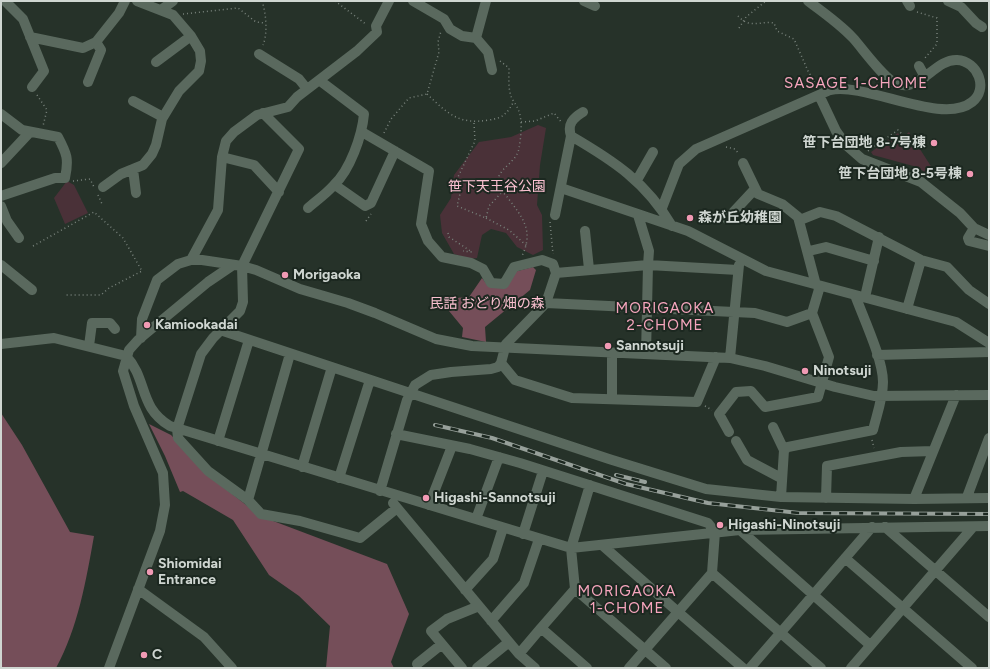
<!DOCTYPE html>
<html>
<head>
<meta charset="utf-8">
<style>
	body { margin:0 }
	#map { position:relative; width:990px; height:669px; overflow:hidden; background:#263229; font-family:Figtree,sans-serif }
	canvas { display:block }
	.frame { position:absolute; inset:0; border:2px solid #cfd6d1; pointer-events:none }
</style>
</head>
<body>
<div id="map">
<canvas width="990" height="669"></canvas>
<div class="frame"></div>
</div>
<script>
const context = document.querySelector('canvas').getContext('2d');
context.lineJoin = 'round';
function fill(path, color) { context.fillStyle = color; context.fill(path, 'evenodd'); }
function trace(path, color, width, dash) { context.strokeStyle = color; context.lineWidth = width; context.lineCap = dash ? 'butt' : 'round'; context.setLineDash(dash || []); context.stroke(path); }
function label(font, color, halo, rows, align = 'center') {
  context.font = font + ' Figtree,"Noto Sans JP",sans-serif'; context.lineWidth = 4; context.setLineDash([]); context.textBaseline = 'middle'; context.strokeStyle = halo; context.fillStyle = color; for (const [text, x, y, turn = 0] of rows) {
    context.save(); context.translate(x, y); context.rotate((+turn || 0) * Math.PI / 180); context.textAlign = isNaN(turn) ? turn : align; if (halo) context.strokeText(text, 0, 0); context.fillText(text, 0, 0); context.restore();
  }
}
fill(new Path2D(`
	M538,125L546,128L540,165L537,205L542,215L543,250L533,255L517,247L506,233L491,229L482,235L477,258L470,259L454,254L442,233L440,215L451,198L454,175L479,142L511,137Z
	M909,132L934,171L929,175L917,167L873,155L871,152L898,133L902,138Z
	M67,181L74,185L88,213L65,224L54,198Z`), '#4a3138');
fill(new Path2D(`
	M533,267L536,270L530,290L485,327L486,342L462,337L463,328L449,311L454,298L469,297L482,278L489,287L514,272Z
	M1,413L22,445L70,532L94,536C86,581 78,628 56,668H1Z
	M149,424L171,435L212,478L260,516L387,564L409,614L391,662L394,668H326L330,626L299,596L269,575L233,520L183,491L180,492L165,456Z`), '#754e59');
trace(new Path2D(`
	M262,1C266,13 268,33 263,45
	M335,1L367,25
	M917,12L937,18V44L924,59
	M183,14L238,8L256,22L265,23
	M738,16C740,18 743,21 746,22C754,26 765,21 774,23L777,31L794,39L808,71L817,86
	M739,28L746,17L766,1
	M500,61L509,68C509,76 508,88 511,96C512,100 516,104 518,109C523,120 521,137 519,148C517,163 496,169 498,183C499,189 505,194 508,198C523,218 534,231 522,256
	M427,94C448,114 459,125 489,120C503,118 507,114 514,101
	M37,95L47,110L43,126
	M521,122L535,121L554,113L562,123
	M474,123L475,141L458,177L461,190L457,206L486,218L489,206L503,191
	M384,133L391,119L409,98L427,94L439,52L438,42L441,31
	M726,147L735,149L739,154
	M868,151L898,130L904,136
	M73,181L90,179L94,187
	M98,195L102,204
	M486,218L509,230L527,246
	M366,221L371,214
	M550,222L553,254
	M448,233L449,237L472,252L463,251
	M33,246L94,212L123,238L142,271L109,288L101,295H64
	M705,406L712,410
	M872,440L874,448`), '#79837c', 1.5, [1, 3]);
trace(new Path2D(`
	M5,1L23,19L44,71L32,87
	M413,1L444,19L450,29L462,36L476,38
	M486,1L476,38L488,52L492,70
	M584,1L595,6
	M907,1L910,6
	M948,1L961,7L976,23L982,27
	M161,10L173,1
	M30,37L83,48L96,42
	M259,54L299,79L307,89
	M156,62L191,36
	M919,66L925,77
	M88,82L101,50L96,42L119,13L125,1
	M819,95L836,131L846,145L862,159L921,182L960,213L974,228L989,235
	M133,101L163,117
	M1,114L22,130L58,137C67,154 69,159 65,178H55L1,196
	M362,132L429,171L421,224L428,241L442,257L471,263L483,269L491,283L504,284L514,267L542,260L553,264L556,273
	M571,136C567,124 573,118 583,112
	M222,157L254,165L279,192
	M1,163L30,132
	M743,163L758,194L782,204L798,217L816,285
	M133,169L136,193
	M637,180L653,152
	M335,185L365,206L371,203L395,151
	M103,187L121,174L143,165L152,154L156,145L162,119L179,91L199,71L201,61L200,51L191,36L173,15L137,1
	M561,188L688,231L766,271L956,322L989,343
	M1,206L7,221L19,238
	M308,208C316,201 326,194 334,185C350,170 362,136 364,114L319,80
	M662,208L679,164L696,149L830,90C867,82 942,126 972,102C989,89 978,61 957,60C935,59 921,92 897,84C884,79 863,49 853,38C840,24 823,12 808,1
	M555,215L571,136C614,161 646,182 672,226
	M638,215L649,251L648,265L738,270
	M727,219L754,190
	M800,220L820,212L836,216L921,260L947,267L969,290L989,304
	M974,228L968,238L969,241L989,246
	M585,231L589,269
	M809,251L826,247L874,261
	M191,260L218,210L222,157L226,141L234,132L257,115L288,107L297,97L357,51L377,32L376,26L389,1
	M1,265L32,290
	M865,297L879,237
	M546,303L755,313L787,322L812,313
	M907,309L921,260
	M220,330L609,459L706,489L781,497L914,499L989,498
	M141,338L142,319L157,280L178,264L191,260H202L242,266L256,270L300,289L348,303L375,313L436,339L472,346L730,358L765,366L835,387L874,396L989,395
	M1,344L54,338L126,356C148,379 138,407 170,426L571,548L740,530L989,526
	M89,346L92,323H110L115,329
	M290,354L248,500L261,514L300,521L360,538L397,508
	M877,355L989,352
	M730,358L739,265
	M501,363L515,380L572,398L697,402L716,357
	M612,399V353
	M773,427L784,450
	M729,432L719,414L736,392L751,391L765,407L818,397L829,357L812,313L820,286
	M396,434L470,449L520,463L708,523L715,532L712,573L678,612L743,668
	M218,441L249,340
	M736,441L747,460L781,478
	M302,467L332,367
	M339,478L370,380
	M590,485L571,548L575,589L666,668
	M380,491L407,400L415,385L431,375L451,372L491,369L498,367L501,363L506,344L546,303L556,273L648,265L646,354
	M781,497L784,450L788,447L873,430C877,414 883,398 883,382C883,359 863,317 855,295
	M967,497L989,438
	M826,498L827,466L901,452L933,451
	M914,499L956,395
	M248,500L208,471L178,438L177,429L201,354L213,338L240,311L243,302L242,266L299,149L263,113
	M393,503L519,654L535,668
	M429,505L452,446
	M476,519L499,457
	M885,527L989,617
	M740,530L870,645
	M523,534L543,471
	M602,545L678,612L629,668
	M845,558L972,668
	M712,573L821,668
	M138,589L204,637L232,668
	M575,589L541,628L587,668
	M465,590L493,559L503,528
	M491,621L524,583L539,539
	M519,654L541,628
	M417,664L442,644
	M109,668L160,531L165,505L163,473L134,406L123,371L129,350L138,340L208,282L233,265
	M462,668L431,631L447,619L479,606
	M477,668L509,642
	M750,668L872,527
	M851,668L973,527`), '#5a695e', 10);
const rail = new Path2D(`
	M435,425L492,438L626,484L708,503L799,513L989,514
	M616,475L645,482`);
trace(rail, '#97a09a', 4);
trace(rail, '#1c2820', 2.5, [8]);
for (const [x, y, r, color] of [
	[934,143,4,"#f19ab4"],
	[970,174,4,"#f19ab4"],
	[690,218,4,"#f19ab4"],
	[285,275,4,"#f19ab4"],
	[147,325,4,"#f19ab4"],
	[608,346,4,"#f19ab4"],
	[805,371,4,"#f19ab4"],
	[426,498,4,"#f19ab4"],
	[720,525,4,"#f19ab4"],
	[150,572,4,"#f19ab4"],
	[144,655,4,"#f19ab4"]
]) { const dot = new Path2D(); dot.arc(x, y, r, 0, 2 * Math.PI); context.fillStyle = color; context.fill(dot); trace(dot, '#1c2820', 1.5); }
label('bold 14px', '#cfd6d1', '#1c2820', [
	["笹下台団地 8-7号棟",926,143,"right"],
	["笹下台団地 8-5号棟",962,174,"right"],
	["森が丘幼稚園",698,218],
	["Morigaoka",293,275],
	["Kamiookadai",155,325],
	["Sannotsuji",616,346],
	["Ninotsuji",813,371],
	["Higashi-Sannotsuji",434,498],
	["Higashi-Ninotsuji",728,525],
	["Shiomidai",158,564],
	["Entrance",158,580],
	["C",152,655]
], 'left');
label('14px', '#fac0d0', '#1c2820', [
	["笹下天王谷公園",497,187],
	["民話 おどり畑の森",487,304]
]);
context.letterSpacing = '1px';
label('15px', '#f6a5bd', '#1c2820', [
	["SASAGE 1-CHOME",856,84],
	["MORIGAOKA",665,309],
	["2-CHOME",665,326],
	["MORIGAOKA",627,592],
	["1-CHOME",627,609]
]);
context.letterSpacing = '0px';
</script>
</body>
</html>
